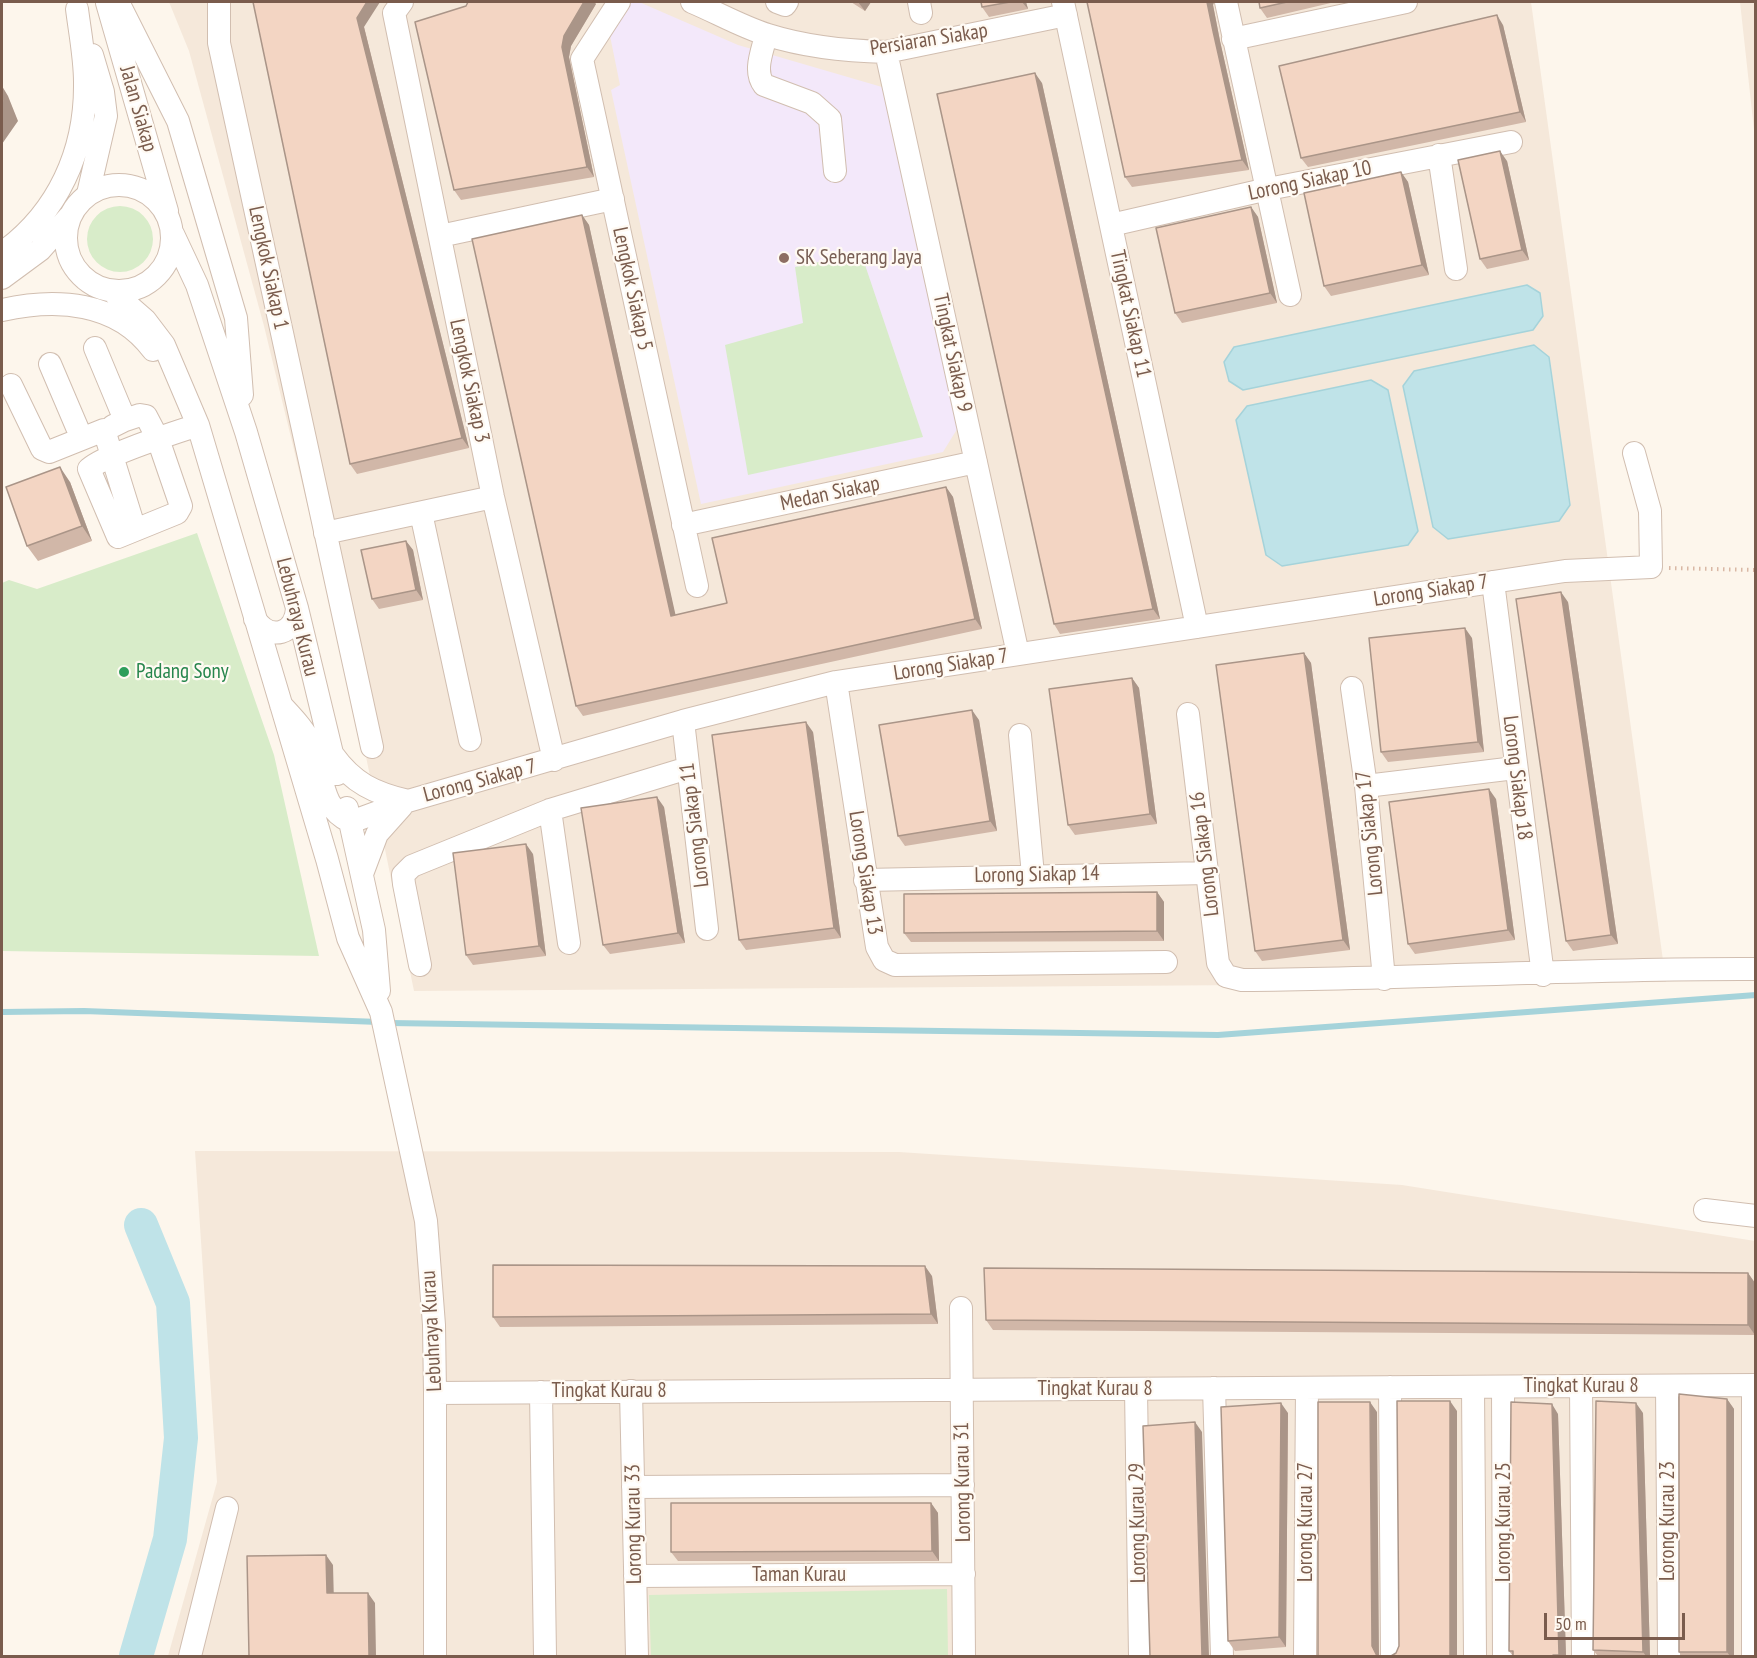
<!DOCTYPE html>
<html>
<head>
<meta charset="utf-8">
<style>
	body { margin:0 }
	#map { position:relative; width:1757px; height:1658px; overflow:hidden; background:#fdf6ec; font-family:"PT Sans Narrow",sans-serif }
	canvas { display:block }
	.frame { position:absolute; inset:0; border:3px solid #7a5c4d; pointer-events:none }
	.scale { position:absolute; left:1544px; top:1613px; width:141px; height:27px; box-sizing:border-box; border:3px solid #7a5c4d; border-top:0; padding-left:8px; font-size:18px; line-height:21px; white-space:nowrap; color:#7a5c4d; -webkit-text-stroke:4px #fffaf3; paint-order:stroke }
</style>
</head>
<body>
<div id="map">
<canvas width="1757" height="1658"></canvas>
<div class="frame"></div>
<div class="scale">50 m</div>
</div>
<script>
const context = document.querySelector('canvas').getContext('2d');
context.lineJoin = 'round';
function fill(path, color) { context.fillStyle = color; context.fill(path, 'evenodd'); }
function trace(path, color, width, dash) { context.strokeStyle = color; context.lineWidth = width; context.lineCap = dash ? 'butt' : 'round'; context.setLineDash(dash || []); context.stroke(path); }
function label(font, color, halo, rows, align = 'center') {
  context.font = font + ' "PT Sans Narrow",sans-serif'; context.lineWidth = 4.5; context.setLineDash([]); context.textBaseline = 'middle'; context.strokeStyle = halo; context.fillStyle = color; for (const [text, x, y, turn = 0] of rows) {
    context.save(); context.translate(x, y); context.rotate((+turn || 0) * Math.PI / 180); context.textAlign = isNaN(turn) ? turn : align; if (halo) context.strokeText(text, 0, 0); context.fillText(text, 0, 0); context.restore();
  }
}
fill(new Path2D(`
	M169,2H1531L1666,982L414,991L354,698L264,326L189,51Z
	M1740,2H1755V139Z
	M195,1151L899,1152L1402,1185L1755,1241V1656H168L217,1482Z`), '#f5e8da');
fill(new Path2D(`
	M629,2H639L738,45L882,87L959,426L943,452L701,504L611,90L620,85L609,31Z`), '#f3e8fa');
fill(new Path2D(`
	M87 239a33 33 0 1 1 66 0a33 33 0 1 1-66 0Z
	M861,253L923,437L748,475L725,345L803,323L795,267Z
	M197,533L274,755L319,956L2,951V583L9,580L37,589Z
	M947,1589L948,1656H651L649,1595Z`), '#d8ecc9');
const water = new Path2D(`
	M1527,285L1540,293L1543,316L1533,330L1243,390L1229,381L1224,362L1234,347Z
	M1534,345L1549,357L1570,505L1559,521L1448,539L1433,527L1403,386L1414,371Z
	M1371,380L1388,390L1418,531L1408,545L1282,566L1266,555L1236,420L1247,406Z`);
fill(water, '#bfe3e8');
trace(water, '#a5d3da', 1.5);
trace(new Path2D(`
	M2,1012L84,1011L379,1022
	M389,1023L1218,1035L1756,995`), '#a5d3da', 6);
trace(new Path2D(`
	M136,1656L170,1539L181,1438L173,1303L141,1225`), '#bfe3e8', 34);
const minor = new Path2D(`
	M118,2L178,121L236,318L242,395
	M219,2V43L372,747
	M402,2L394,13L493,497L554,760
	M619,2L582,59L697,586
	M692,2C716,12 742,27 768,35C806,47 845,51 886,52L1066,15
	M777,2L785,5L787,2
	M919,2L921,13
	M1063,2L1197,627
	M1226,2L1290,295
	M107,3L167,211
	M766,35C763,50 753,71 764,85L812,103L830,119L835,171
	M1233,39L1406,2
	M886,52L1018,654
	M1439,155L1456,269
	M66 238a53 53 0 1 1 106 0a53 53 0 1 1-106 0Z
	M88,194L106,116L103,92L92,55
	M1111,225L1268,189L1511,142
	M173,234L197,285L246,432L297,608L337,774
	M440,236L613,199
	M2,253C58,213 86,151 85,82C85,58 80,33 77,9
	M2,278L40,250L69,217
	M113,292L145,320L164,345L198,425L327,859L348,938L381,1012L426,1221L434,1325L435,1393V1656
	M2,310C56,298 117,301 153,350
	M95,348L125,420L113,426
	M50,364L82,439
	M11,385L42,449L49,452L104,430L135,530
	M125,420L140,415L146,416L158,439L181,506L177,513L118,537L89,469C106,454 174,433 198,425
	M421,513L470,740
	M683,525L976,462
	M325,533L493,497
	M1493,582L1543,975
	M255,619C270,642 296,634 297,608
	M836,682L877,947L884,960L895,965L1166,962
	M1352,688L1366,786L1384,979
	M281,705C293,718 305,730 312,746C325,775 318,807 351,822L408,801L683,721L836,682L1565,571L1651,567L1650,511L1634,453
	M1188,714L1218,963L1226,976L1242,980C1413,979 1584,968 1756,969
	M683,721L707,929
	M1020,735L1033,875
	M333,755C353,783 374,793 408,801
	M1366,786L1515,768
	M347,808L374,930L379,991
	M550,810L569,943
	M362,874L377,834L402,806
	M865,880L1208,873
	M420,965L404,884L403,875L412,866L550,810L688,768
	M1705,1210L1756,1216
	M961,1308L964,1656
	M1581,1386L1583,1656
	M1667,1386L1669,1656
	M1390,1387L1392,1656
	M1473,1387L1475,1656
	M1503,1387L1504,1656
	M1214,1388L1222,1656
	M1136,1389L1140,1656
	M631,1391L637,1656
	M541,1392L545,1656
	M435,1393L1756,1385
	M633,1487L963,1485
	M635,1576L964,1574
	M190,1656L227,1508
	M1305,1656L1307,1388
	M1753,1656V1385`);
trace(minor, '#d1beb0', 24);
trace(new Path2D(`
	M1669,568L1756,570`), '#d9b8a5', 4, [1.5, 4.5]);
trace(minor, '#fff', 22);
fill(new Path2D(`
	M468,2H594L596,4L571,46L569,57L594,177L461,200L454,190L466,6Z
	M851,2H871L865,11Z
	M981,2H1026L1028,9L989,17L982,7Z
	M1087,2H1214L1213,5L1220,41L1249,170L1132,187L1125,177Z
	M1259,2H1335L1267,18L1260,8Z
	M1503,25L1526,122L1308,167L1301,158Z
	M364,27L469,448L357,474L350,464Z
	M1042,83L1160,619L1060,634L1054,624Z
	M1507,161L1529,260L1487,269L1480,259Z
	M1401,172L1408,182L1429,275L1331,296L1324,286Z
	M1251,207L1258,217L1277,303L1182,323L1175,313Z
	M582,215L589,225L675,615L727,603L946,487L953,497L982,629L583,716L576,706Z
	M70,482L92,541L38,561L27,546Z
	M406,541L413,550L423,600L379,609L372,599Z
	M1568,602L1618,944L1573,951L1566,941Z
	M1472,638L1484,752L1388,762L1381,752Z
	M1304,653L1311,663L1350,950L1262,961L1255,951Z
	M1132,678L1139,688L1157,824L1075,835L1068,825Z
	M979,720L997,831L905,846L898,836Z
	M813,732L841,938L746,950L739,940Z
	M1496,799L1515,940L1415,954L1408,944Z
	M664,807L685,943L610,954L603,945Z
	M533,854L546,956L473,965L466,955Z
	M1157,892L1164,902V941L911,942L904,933Z
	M1748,1273L1755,1283V1335L993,1330L986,1320Z
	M932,1276L938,1324L500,1327L493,1317Z
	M1727,1399L1734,1409V1656H1682L1679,1652Z
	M1288,1413L1286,1647L1235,1651L1228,1641Z
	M1643,1413L1650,1656H1598L1593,1650Z
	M1558,1414L1566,1656H1513L1509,1651Z
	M931,1503L938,1513L939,1561H678L671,1552Z`), '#d1b7a8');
fill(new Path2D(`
	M367,2H380L364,27L469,448L462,438L357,18Z
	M584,2H594L596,4L571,46L569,57L594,177L587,167L562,47L564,36Z
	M858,2H871L865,11Z
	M1022,2H1026L1028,9Z
	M1207,2H1214L1213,5L1220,41L1249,170L1242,160L1213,31Z
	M1497,15L1503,25L1526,122L1520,112Z
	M1035,73L1042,83L1160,619L1153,609Z
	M2,86L8,96L18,121L2,144Z
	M1500,151L1507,161L1529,260L1522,250Z
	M1401,172L1408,182L1429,275L1422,265Z
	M1251,207L1258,217L1277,303L1270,293Z
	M582,215L589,225L678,626L671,616Z
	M60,467L70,482L92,541L82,526Z
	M946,487L953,497L982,629L975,619Z
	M406,541L413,550L423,600L416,590Z
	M1561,592L1568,602L1618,944L1611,935Z
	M1465,628L1472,638L1484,752L1478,742Z
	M1304,653L1311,663L1350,950L1343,940Z
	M1132,678L1139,688L1157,824L1150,814Z
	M972,710L979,720L997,831L990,821Z
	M806,722L813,732L841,938L834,928Z
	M1489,789L1496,799L1515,940L1508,930Z
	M657,797L664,807L685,943L678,933Z
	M526,844L533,854L546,956L539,946Z
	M1157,892L1164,902V941L1157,931Z
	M925,1266L932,1276L938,1324L931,1314Z
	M1748,1273L1755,1283V1335L1748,1325Z
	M1727,1399L1734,1409V1656H1730L1727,1652Z
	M1450,1401L1457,1411V1656H1450Z
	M1370,1402L1377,1412L1379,1656H1377L1372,1646Z
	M1281,1403L1288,1413L1286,1647L1279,1637Z
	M1636,1403L1643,1413L1650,1656H1646L1643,1652Z
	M1552,1404L1558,1414L1566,1656H1560L1559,1655Z
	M1195,1422L1202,1432L1209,1656H1202Z
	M931,1503L938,1513L939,1561L932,1551Z
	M326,1555L333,1565L334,1603L327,1593Z
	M368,1593L375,1603L376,1656H369Z`), '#aa9588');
const building = new Path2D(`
	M253,2H367L357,18L462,438L350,464Z
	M468,2H584L564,36L562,47L587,167L454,190L415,22L466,6Z
	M981,2H1010L982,7Z
	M1087,2H1207L1213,31L1242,160L1125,177Z
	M1259,2H1287L1260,8Z
	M1497,15L1520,112L1301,158L1279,66Z
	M1035,73L1153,609L1054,624L937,94Z
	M2,94L4,101L2,105Z
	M1500,151L1522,250L1480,259L1458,160Z
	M1401,172L1422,265L1324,286L1304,193Z
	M1251,207L1270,293L1175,313L1156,228Z
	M582,215L671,616L727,603L712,538L946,487L975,619L576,706L472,239Z
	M60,467L82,526L27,546L6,487Z
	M406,541L416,590L372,599L361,550Z
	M1561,592L1611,935L1566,941L1516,599Z
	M1465,628L1478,742L1381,752L1369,638Z
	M1304,653L1343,940L1255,951L1216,665Z
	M1132,678L1150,814L1068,825L1049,689Z
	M972,710L990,821L898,836L879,725Z
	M806,722L834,928L739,940L712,735Z
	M1489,789L1508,930L1408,944L1389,802Z
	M657,797L678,933L603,945L581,808Z
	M526,844L539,946L466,955L453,853Z
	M1157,892V931L904,933V894Z
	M493,1265L925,1266L931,1314L493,1317Z
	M984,1268L1748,1273V1325L986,1320Z
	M1679,1394L1727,1399V1652H1679Z
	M1397,1401H1450V1656H1391L1396,1653L1399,1646Z
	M1596,1401L1636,1403L1643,1652L1593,1650Z
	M1318,1402H1370L1372,1646L1377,1656H1318Z
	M1511,1402L1552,1404L1559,1655H1553V1656H1513V1651H1509Z
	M1281,1403L1279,1637L1228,1641L1221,1407Z
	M1195,1422L1202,1656H1150L1143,1426Z
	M671,1503H931L932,1551L671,1552Z
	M326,1555L327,1593H368L369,1656H249L247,1556Z`);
fill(building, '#f3d5c3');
trace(building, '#aa9588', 1.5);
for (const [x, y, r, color] of [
	[784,258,6,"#8d6e63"],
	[124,672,6,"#2e9e5b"]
]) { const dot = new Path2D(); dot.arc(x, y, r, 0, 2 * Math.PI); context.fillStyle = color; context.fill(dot); trace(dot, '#fffaf3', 2); }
label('21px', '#7a5c4d', '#fffaf3', [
	["Persiaran Siakap",929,40,-9],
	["Jalan Siakap",138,109,74],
	["Lorong Siakap 10",1310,181,-12],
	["Lengkok Siakap 1",268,268,78],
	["Lengkok Siakap 5",632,289,78],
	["Tingkat Siakap 11",1130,314,78],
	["Tingkat Siakap 9",952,353,78],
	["Lengkok Siakap 3",469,381,78],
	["Medan Siakap",830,494,-12],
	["Lorong Siakap 7",1431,591,-9],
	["Lebuhraya Kurau",297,617,76],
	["Lorong Siakap 7",951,665,-9],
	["Lorong Siakap 18",1517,778,83],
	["Lorong Siakap 7",480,781,-15],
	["Lorong Siakap 11",695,825,-97],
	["Lorong Siakap 17",1370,833,-96],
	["Lorong Siakap 16",1205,854,-97],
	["Lorong Siakap 13",865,873,81],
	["Lorong Siakap 14",1037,875,-1],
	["Lebuhraya Kurau",432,1331,-93],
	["Tingkat Kurau 8",1581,1386],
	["Tingkat Kurau 8",1095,1389],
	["Tingkat Kurau 8",609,1391],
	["Lorong Kurau 31",963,1482,-91],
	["Lorong Kurau 23",1668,1521,-90],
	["Lorong Kurau 27",1306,1522,-90],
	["Lorong Kurau 25",1504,1522,-90],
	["Lorong Kurau 29",1138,1523,-91],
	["Lorong Kurau 33",634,1524,-91],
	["Taman Kurau",799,1575]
]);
label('21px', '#785e54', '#fffaf3', [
	["SK Seberang Jaya",796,258]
], 'left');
label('21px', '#27864d', '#fffaf3', [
	["Padang Sony",136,672]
], 'left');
</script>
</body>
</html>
